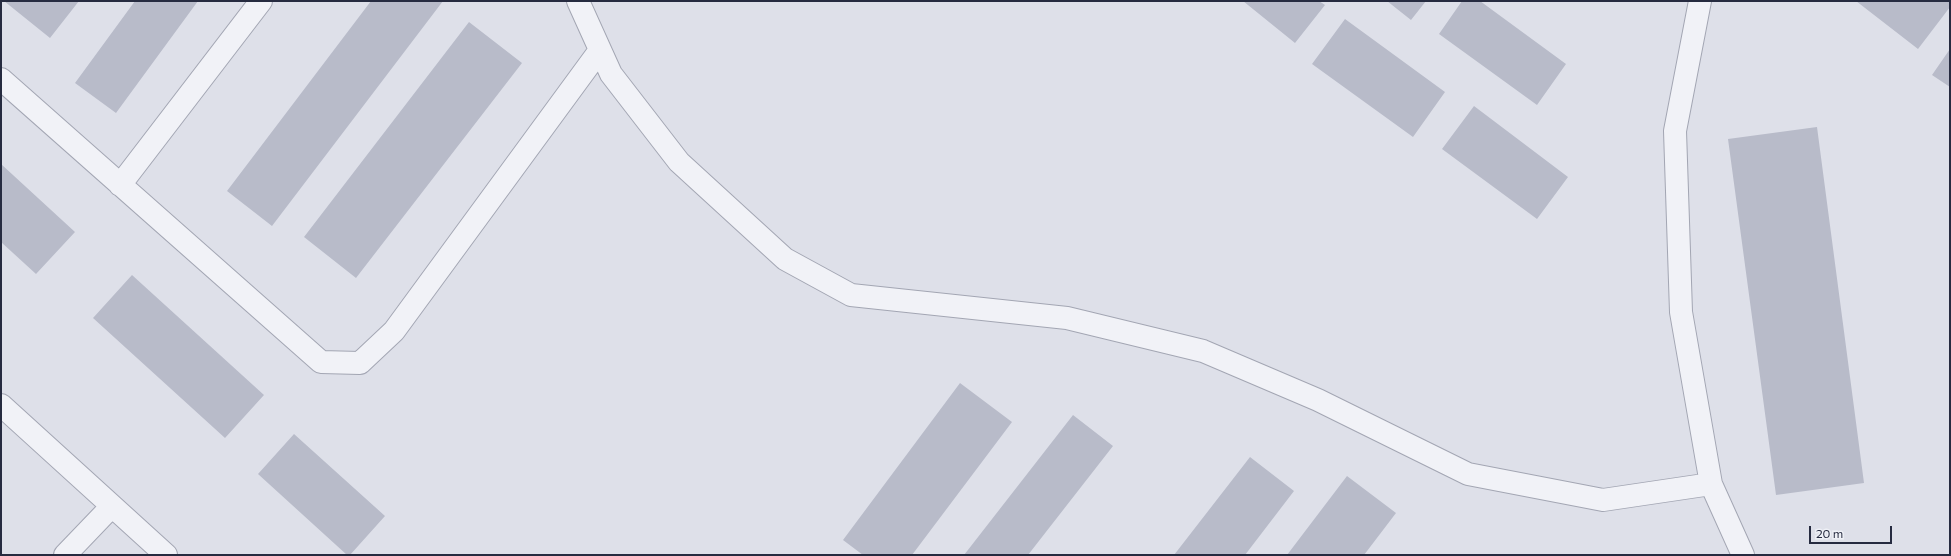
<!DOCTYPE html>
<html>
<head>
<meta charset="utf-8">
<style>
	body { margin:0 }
	#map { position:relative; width:1951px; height:556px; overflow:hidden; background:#dee0e9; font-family:Commissioner,sans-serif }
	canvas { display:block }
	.frame { position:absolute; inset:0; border:2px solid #262b40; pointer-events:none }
	.scale { position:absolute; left:1809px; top:526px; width:83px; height:18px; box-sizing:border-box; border:2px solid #262b40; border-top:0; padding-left:5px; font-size:12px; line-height:14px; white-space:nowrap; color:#262b40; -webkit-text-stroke:3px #eef0f6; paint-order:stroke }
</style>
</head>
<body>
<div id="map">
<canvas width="1951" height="556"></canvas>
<div class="frame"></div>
<div class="scale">20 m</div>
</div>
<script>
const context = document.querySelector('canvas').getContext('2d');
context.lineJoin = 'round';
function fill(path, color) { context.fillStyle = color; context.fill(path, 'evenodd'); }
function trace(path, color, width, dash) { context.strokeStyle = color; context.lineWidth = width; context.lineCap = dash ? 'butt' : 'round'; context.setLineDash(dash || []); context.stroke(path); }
fill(new Path2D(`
	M4,1H79L50,38Z
	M135,1H198L116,113L75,83Z
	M371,1H443L272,226L227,191Z
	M1243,1H1319L1325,5L1295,43Z
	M1387,1H1426L1411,20Z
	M1462,1H1480L1566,64L1537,105L1439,34Z
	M1856,1H1950V7L1918,49Z
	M1345,19L1445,92L1413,137L1312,64Z
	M469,22L522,63L356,278L304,237Z
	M1950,49V87L1932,75Z
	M1474,106L1568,177L1537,219L1442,149Z
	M1817,127L1864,483L1776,495L1728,139Z
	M1,164L75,232L36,274L1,242Z
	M132,275L264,395L225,438L93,318Z
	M960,383L1012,422L912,555H863L843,540Z
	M1073,415L1113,446L1028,555H964Z
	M294,434L385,516L350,555H347L258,474Z
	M1250,457L1294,491L1245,555H1174Z
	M1347,476L1396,513L1364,555H1287Z`), '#b8bbc9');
const minor = new Path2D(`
	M578,1L611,74L679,162L785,259L851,295L1067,318L1203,351L1318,400L1468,474L1603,500L1711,484
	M1700,1L1675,131L1681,312L1711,484L1743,555
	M1,79L321,362L360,363L394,331L600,50
	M120,185L261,1
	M1,405L166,555
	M65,555L112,506`);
trace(minor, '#a3a6b3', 24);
trace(minor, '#f1f2f7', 22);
</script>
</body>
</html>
